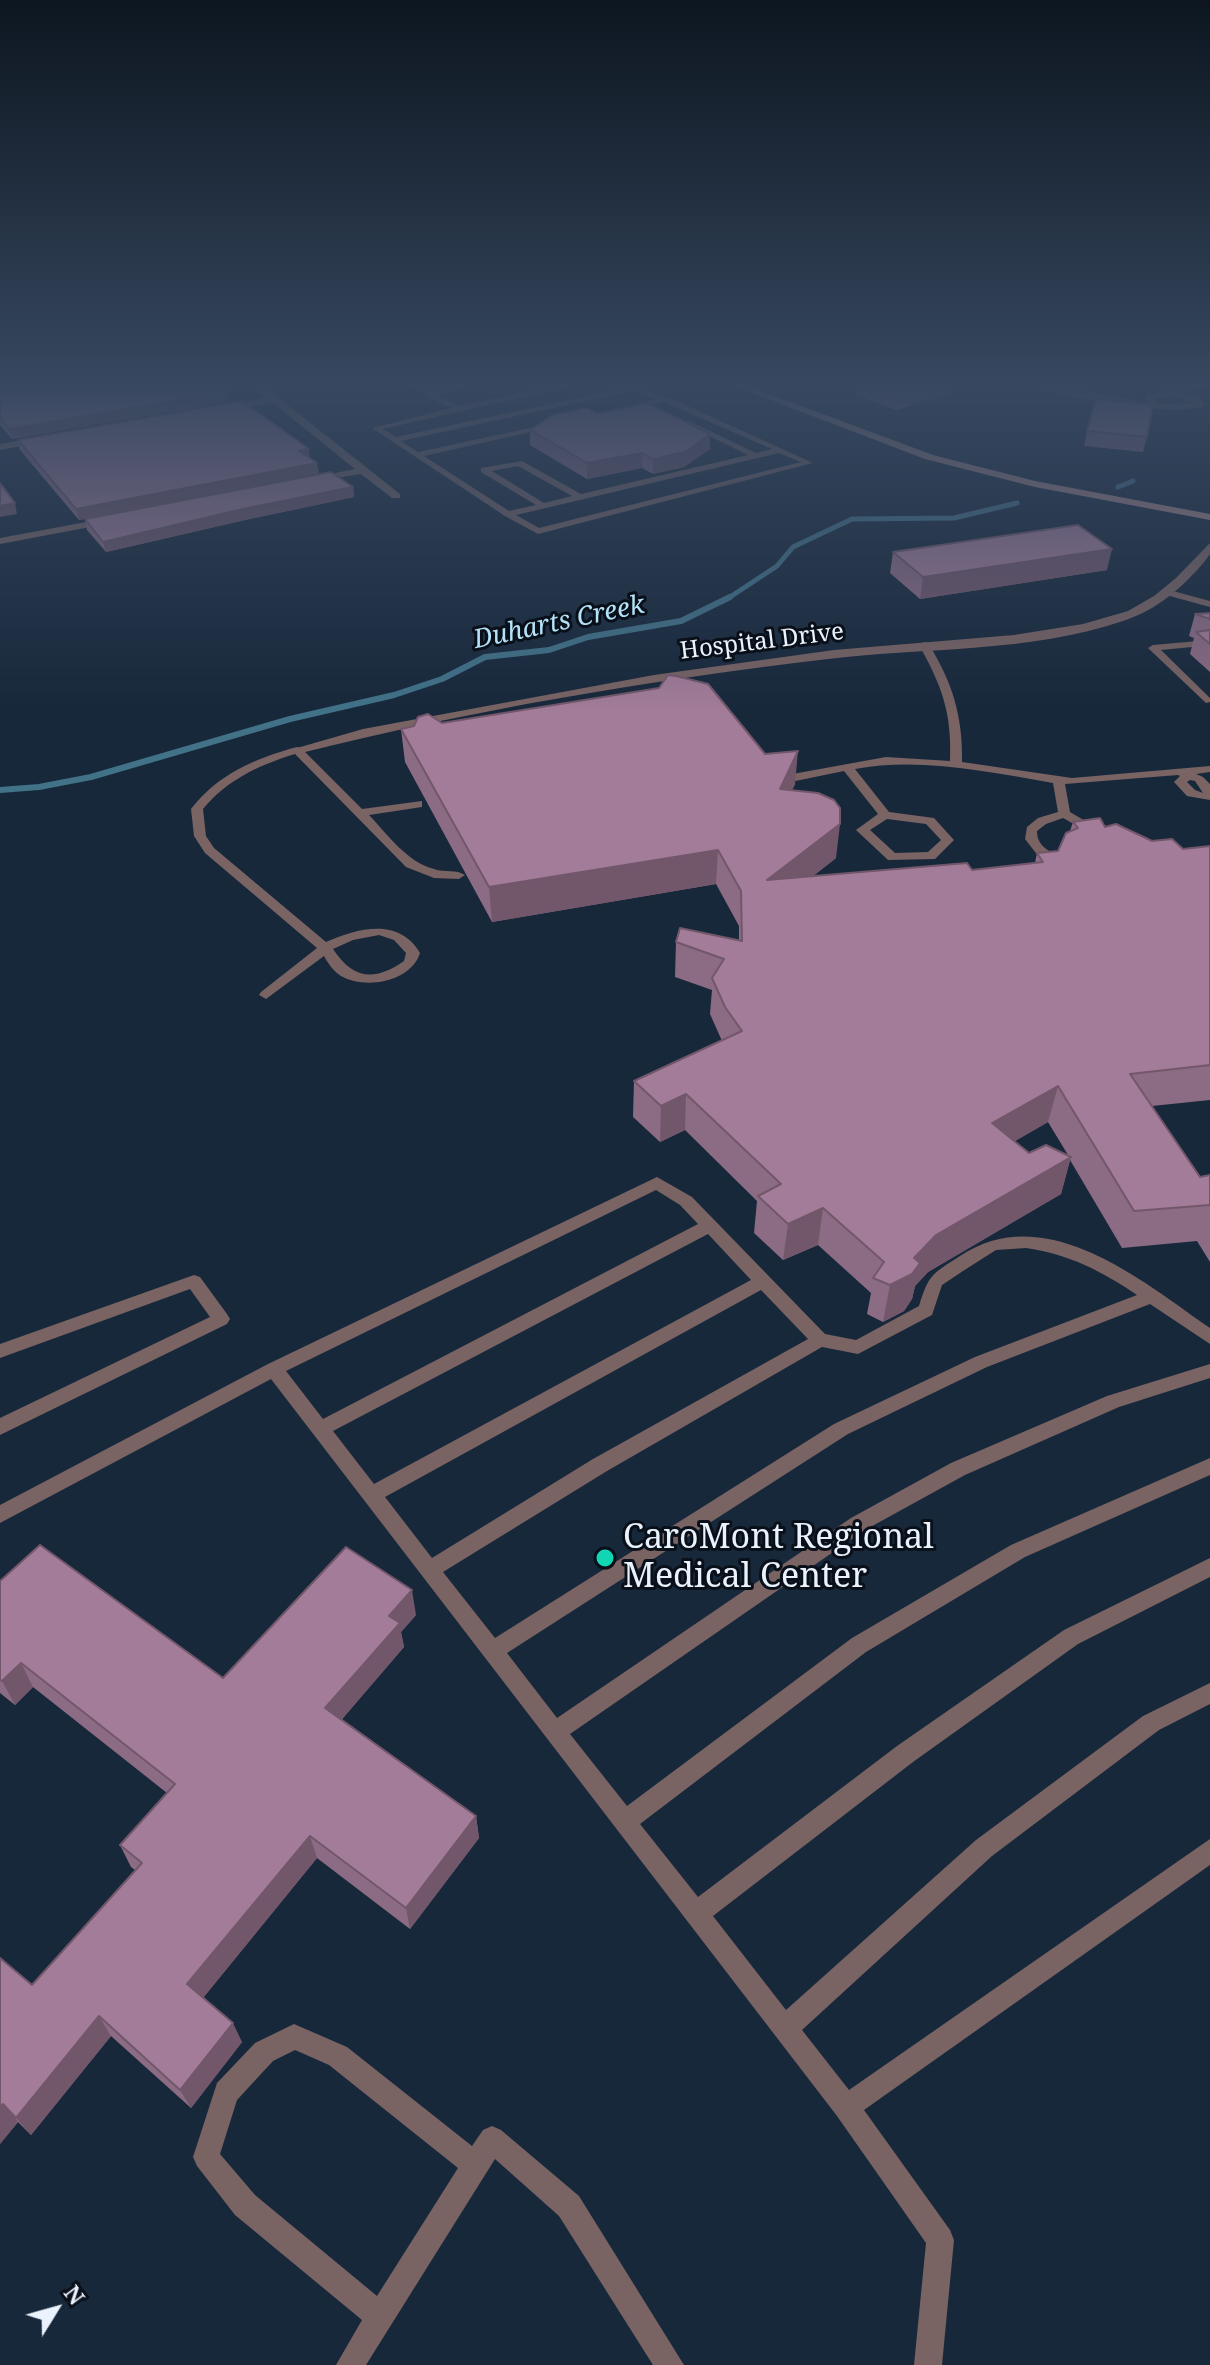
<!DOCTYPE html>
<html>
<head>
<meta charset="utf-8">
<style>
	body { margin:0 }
	#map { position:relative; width:1210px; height:2365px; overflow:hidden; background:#18283b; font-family:"Noto Serif",serif }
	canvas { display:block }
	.north { position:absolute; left:16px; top:2269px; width:80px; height:80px; -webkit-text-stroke:6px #091019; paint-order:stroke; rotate:53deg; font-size:22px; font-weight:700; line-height:32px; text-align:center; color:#eaf3fd }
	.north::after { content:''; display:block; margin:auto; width:28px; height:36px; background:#eaf3fd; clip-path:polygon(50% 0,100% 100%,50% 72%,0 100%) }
</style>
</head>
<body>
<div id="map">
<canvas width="1210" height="2365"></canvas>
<div class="north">N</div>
</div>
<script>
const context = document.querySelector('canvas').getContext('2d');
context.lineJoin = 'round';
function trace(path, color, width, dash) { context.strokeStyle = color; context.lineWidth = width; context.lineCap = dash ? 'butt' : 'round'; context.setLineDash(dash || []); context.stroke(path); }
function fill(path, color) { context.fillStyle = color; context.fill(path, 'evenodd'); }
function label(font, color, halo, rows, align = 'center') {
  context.font = font + ' "Noto Serif",serif'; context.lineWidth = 6; context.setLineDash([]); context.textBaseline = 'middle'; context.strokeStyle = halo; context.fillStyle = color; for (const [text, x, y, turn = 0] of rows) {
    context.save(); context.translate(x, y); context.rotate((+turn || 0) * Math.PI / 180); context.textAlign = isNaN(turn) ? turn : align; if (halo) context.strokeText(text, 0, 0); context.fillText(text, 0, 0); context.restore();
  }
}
trace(new Path2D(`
	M1118,487L1133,481
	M727,599L777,566L793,547L852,519L954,518L1017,503`), '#417288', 5);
trace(new Path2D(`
	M0,790L39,787L91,777L290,719L394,695L442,679L485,657L549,650L588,637L681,621L730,597`), '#417288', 6);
fill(new Path2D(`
	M569,383H584L383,429L396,437L624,388L612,383H624L677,401L813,463L538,534L505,516L372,428L451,408L431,399L434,395L459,406ZM632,391L656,399L588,415L592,417L664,402L772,449L756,453L687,420L684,424L748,455L581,494L522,461L481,468V472L536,505L509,511L424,456L553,427V423L418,452L401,441ZM779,453L801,462L539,528L516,515ZM518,466L572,496L544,503L492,471Z
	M836,383H849L837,387L833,385Z
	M1169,590L1210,601V607L1166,595L1164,593Z
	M1198,641L1203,644L1202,646L1161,650L1210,698V702L1206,703L1148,648L1153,645Z
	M924,642L928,643C952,681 963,716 962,762L1072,778L1210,766V772L1196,774L1203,777L1210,784V800L1187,796L1174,782L1180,776L1178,775L1065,784L1070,812L1102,831L1100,834H1092L1063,818L1046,824L1037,831C1037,850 1055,852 1066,861L1060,865L1039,857L1025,839L1027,827L1038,818L1058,812L1053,783C988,772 920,757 855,769L889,812L934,818L954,840L935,859L888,860L856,830L878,814L844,771L776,785L770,781L776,777L886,757L950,761C952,713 942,686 919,645ZM1190,780L1195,781L1203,793L1195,790L1187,782ZM887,819L926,824L941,840L928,852L895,853L870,830Z
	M297,747L301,748L362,809L422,801V807L369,815C388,835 407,862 434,869C445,873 456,869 465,875L459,879L434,878L406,867L295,754C259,765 227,780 203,809L206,836L214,848L326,942C358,928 399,917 420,953C411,982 365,990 341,976C333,971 328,963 324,956L266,999L259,995L261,992L317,948L205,853L194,836L191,809C218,774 256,758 297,747ZM379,935L394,940L406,953L404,961C374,982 353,979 333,949L353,940Z
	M657,1177L692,1197L825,1334L856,1340L919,1306C929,1274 932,1274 960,1256C1045,1199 1141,1280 1210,1328V1344L1150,1304L987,1367L848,1434L507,1653L557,1718L851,1518L951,1463L1107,1396L1210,1364V1378L1119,1407L965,1475L865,1530L570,1734L627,1806L852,1638L1011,1545L1210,1458V1475L1025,1557L866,1652L640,1824L698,1897L897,1746L1064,1630L1210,1558V1577L1078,1644L913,1762L713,1916L786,2010L976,1840L1143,1716L1210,1683V1704L1159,1730L992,1856L802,2030L849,2090L1210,1839V1865L864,2110L950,2230L954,2240L942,2365H914L926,2243L837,2116L271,1379L0,1523V1505L268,1364ZM656,1190L680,1205L698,1224L323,1419L286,1371ZM708,1234L751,1280L374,1484L333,1431ZM1026,1248C1068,1254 1102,1271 1137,1295L975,1357L834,1424L495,1638L443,1572L607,1471L822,1347L858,1354L932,1315L942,1285L963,1271L996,1250ZM761,1290L808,1339L593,1459L432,1558L385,1497Z
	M194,1275L200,1277L227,1314L230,1319L227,1324L0,1435V1418L210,1317L190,1289L0,1358V1344Z
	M294,2024L347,2047L472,2146L483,2130L492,2126L501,2130L579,2196L684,2365H653L559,2216L495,2159L366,2365H336L362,2320L235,2215L197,2166L193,2157L217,2083L255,2043ZM295,2050L329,2065L458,2168L377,2296L255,2195L220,2154L237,2100L273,2061Z`), '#796363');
fill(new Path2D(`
	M249,383H260L400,494V498H392L361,474L305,483V479L355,469L273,403L216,411L219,406L267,398Z
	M406,383H418L432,392L457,383H474L441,393L434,400Z
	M1030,383H1047L1146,402L1147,395C1168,389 1186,383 1210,383V386L1181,391L1200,398L1205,406C1173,417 1061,399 1030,383ZM1171,396L1195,403L1160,404L1154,399Z
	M45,436L50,439L49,441L0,450V444Z
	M113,517L119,520L117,522L0,544V538Z
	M1210,543V554L1205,561C1182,588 1157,610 1123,621C1029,653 926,647 828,659C650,680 471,710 297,754L290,750L363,729L654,675L834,650L1014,635L1083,624L1128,611L1154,596L1176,578Z`), '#796363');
fill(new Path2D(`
	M726,383H740L933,455L1035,481L1210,514V520L1035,487L925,459Z`), '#a78485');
fill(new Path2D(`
	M0,383L228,402L12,439L0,425Z
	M857,383H950L949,394L897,410L856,395Z
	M596,413L710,449L684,467L653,474L642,468L587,479L530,445V430Z
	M1087,431L1147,437L1143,452L1084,446Z
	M18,440L310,458L319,473L79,520L20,450Z
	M353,487L354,497L245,520L106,552L87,530L85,519Z
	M893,552L1107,570L920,599L890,573Z
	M1210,613V672L1190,654L1194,638L1189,636L1195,614Z
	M442,723L765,754L795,784L792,790L836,858L813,876L972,870L1035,863L1037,853L1058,851L1070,831L1073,822L1105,827L1152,841L1183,849L1210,846V1100L1152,1106L1200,1177L1210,1175V1262L1197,1241L1122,1248L1070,1160L1061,1194L928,1272L915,1286L912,1299L904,1311L883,1322L867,1314L871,1293L818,1245L783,1260L754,1233L757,1201L685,1130L660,1142L633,1117L634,1081L722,1041L710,1014L712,990L675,977L676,942L739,940V926L716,884L492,922L405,762L401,729ZM1048,1122L1068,1155L1029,1153L1015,1141Z
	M0,1581L223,1678L416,1615L401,1632L404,1647L342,1719L476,1816L479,1838L410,1929L317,1858L203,1998L242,2042L191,2108L111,2036L31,2135L18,2122L0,2144L32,1985L135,1870L131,1867L120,1845L167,1793L33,1687L15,1705L0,1693Z`), '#8c6b84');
fill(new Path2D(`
	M941,383H950L949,394L897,410L898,395Z
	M227,392L228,402L12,439L9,429Z
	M710,434V449L684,467L653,474V459Z
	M309,449L310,459L299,451Z
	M642,453V468L587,479V463Z
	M317,463L319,473L79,520L76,509Z
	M353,487L354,497L245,520L106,552L103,542L243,509Z
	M15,503L17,514L0,517V506Z
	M1112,549L1107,570L920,599L923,577Z
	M798,751L795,784L777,822L780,789Z
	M840,824L836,858L764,915L767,880Z
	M718,850L716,884L492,922L489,887Z
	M1058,1086L1048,1122L984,1159L992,1123Z
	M686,1094L685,1130L660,1142L661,1106Z
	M1071,1157L1061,1194L928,1272L915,1286L912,1299L904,1311L883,1322L890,1285L936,1235Z
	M823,1208L818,1245L783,1260L788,1224Z
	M412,1590L416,1615L401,1632L404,1647L332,1731L325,1708L389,1616Z
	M21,1663L33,1687L15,1705L2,1681Z
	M476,1816L479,1838L410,1929L406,1908Z
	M310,1836L317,1858L198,2004L187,1984Z
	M99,2016L111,2036L31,2135L16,2118Z
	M233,2023L242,2042L191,2108L180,2090Z
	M3,2104L18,2122L0,2144V2107Z`), '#72576b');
const building = new Path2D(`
	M0,383H213L227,392L9,429L0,418Z
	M864,383H941L898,395Z
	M1096,399L1153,404L1147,437L1087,431Z
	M242,401L309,449L299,451L317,463L76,509L18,440Z
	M647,403L710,434L685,452L653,459L642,453L587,463L530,430L553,415L587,408L596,413L615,411Z
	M331,472L353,487L243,509L103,542L85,519Z
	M0,483L15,503L0,506Z
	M1078,525L1112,549L923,577L893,552Z
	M1210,613V619L1195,614Z
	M1210,630V644L1196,632Z
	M668,675L676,676L708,684L765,754L798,751L780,789L818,793L834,800L840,808V824L767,880L967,863L972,870L1043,862L1037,853L1058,851L1066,833L1078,828L1073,822L1100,818L1105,827L1116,824L1152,841L1172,839L1183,849L1210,846V1065L1130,1074L1200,1177L1210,1175V1205L1134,1211L1058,1086L992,1123L1029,1153L1046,1145L1071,1157L936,1235L914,1258L920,1263L912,1274L890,1285L873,1278L884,1262L823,1208L788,1224L758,1196L781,1184L686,1094L661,1106L634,1081L742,1031L725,1007L712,978L724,959L676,942L680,928L742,941L741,891L718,850L489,887L401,729L414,726L418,717L428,714L442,723L659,688Z
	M40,1545L223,1678L346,1547L412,1590L389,1616L400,1623L325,1708L476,1816L406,1908L310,1836L187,1984L233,2023L180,2090L99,2016L16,2118L3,2104L0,2107V1958L32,1985L142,1863L120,1845L175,1784L21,1663L2,1681L0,1680V1581Z`);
fill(building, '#a37c99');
trace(building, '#72576b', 2);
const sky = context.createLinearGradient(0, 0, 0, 714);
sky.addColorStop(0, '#0d1620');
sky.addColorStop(0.54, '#374860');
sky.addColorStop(1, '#37486000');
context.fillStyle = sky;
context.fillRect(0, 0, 1210, 714);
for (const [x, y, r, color] of [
	[605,1558,10,"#12d5b4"]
]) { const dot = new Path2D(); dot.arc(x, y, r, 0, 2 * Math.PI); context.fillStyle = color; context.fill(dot); trace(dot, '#091019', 3); }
label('24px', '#eaf3fd', '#091019', [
	["Hospital Drive",762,642,-7]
]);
label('italic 26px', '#b4e2f8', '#091019', [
	["Duharts Creek",559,623,-12]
]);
label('34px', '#eaf3fd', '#091019', [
	["CaroMont Regional",623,1538],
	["Medical Center",623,1577]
], 'left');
</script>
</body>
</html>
